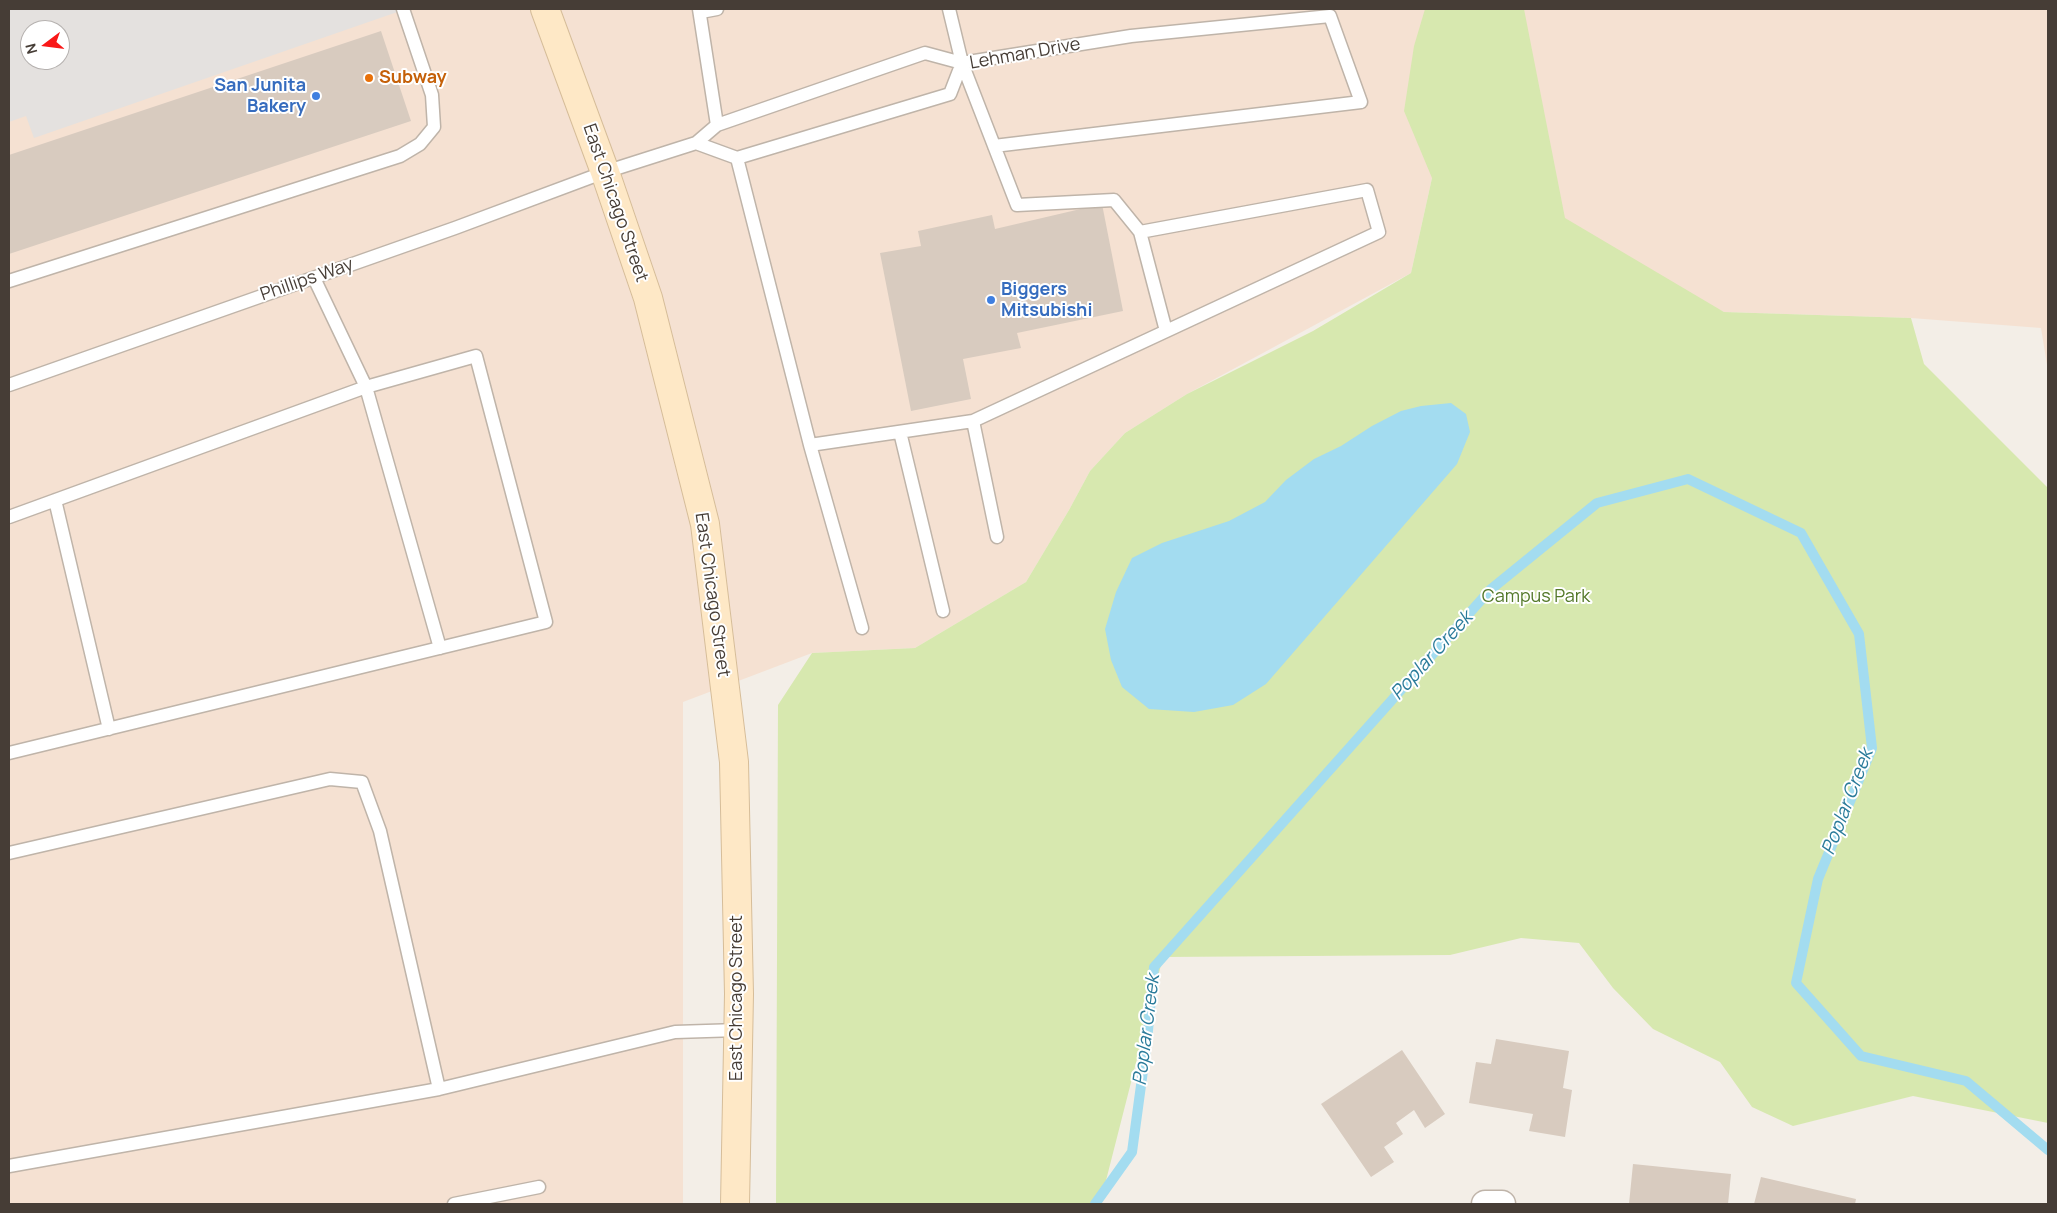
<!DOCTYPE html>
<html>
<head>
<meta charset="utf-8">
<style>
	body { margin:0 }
	#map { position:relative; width:2057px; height:1213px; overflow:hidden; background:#f3eee7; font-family:Manrope,sans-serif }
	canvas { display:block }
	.frame { position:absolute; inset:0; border:10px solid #463d36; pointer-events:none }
	.north { position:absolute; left:20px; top:20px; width:50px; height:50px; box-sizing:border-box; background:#fff; border:1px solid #b5b1af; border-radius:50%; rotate:255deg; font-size:14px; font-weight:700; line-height:20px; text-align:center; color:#463d36 }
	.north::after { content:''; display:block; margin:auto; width:18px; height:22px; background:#f91818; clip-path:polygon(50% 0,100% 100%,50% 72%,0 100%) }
</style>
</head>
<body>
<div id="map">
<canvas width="2057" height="1213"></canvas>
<div class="frame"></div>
<div class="north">N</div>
</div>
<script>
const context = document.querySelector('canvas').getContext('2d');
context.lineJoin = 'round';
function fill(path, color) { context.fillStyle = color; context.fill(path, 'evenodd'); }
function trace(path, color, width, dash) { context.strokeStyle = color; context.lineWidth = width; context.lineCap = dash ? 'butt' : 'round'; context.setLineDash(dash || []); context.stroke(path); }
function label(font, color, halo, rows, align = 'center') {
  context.font = font + ' Manrope,sans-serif'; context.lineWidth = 4; context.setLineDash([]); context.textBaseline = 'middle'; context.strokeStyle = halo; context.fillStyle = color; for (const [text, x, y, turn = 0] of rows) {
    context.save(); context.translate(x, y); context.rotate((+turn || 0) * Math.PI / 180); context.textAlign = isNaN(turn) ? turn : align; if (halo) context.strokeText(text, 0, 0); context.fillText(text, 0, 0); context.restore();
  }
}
fill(new Path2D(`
	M9,9H2048V371L2041,328L1911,318L1724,312L1432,178L1411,273L1187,394L1125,433L1090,471L1069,510L1026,582L915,648L812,653L683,702V1204H9ZM30,30H60V60H30Z`), '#f5e1d2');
fill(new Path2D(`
	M1425,9H1524L1565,218L1724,312L1911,318L1924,364L2048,488V1123L1913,1096L1793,1126L1752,1107L1720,1062L1653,1029L1613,988L1579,943L1521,938L1450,955L1163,957L1100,1204H776L778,705L812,653L915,648L1026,582L1069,510L1090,471L1125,433L1187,394L1313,331L1411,273L1432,178L1404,111L1414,46Z`), '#d7e8af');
fill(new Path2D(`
	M9,9H406L34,138L26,116L9,122ZM30,30H60V60H30Z`), '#e4e1df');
fill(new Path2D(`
	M1451,403L1466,414L1470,432L1457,464L1266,684L1233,705L1194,712L1149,709L1122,687L1111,660L1105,629L1116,592L1132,558L1162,543L1229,521L1265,502L1286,480L1314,459L1341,446L1372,426L1401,411L1421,406Z`), '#a3dcf0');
trace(new Path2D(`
	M1095,1204L1132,1152L1147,1041L1154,967L1490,590L1597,503L1688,479L1801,533L1859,634L1872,748L1818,879L1796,983L1861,1056L1966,1081L2048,1150`), '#a3dcf0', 10);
fill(new Path2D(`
	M381,31L411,121L9,254V155Z
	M1102,204L1123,311L1017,333L1021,348L963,359L971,399L911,411L880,253L921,246L918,231L992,215L995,229Z
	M1496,1039L1569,1051L1563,1088L1572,1090L1565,1137L1529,1131L1533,1114L1469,1103L1476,1062L1491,1064Z
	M1402,1050L1445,1114L1425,1128L1414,1110L1396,1123L1403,1134L1384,1147L1394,1162L1371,1177L1321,1104Z
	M1633,1164L1731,1174L1728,1204H1629Z
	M1761,1177L1856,1199L1855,1204H1754Z`), '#d8cbbf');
const lane = new Path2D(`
	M699,9L717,125
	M949,9L962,63L1017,205L1114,200L1140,232L1166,331
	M701,12L717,9
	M696,143L717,125L925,53L962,63L1131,36L1330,16L1361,102L994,146
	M737,158L810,445L973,421L1379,232L1367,190L1140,232
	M9,281L400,156L420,144L434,127L432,95L403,9
	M9,385L455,228L605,172L696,143L737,158L950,94L962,63
	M973,421L997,537
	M900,432L943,611
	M810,445L862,628
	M55,500L109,729
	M9,517L366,387L440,648
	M9,753L546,622L476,356L366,387L314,278
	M9,853L330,779L362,782L380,831L439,1089
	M9,1166L439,1089L675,1032L738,1030
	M454,1204L539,1187`);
const street = new Path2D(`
	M1485,1204H1502`);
const secondary = new Path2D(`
	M545,9L605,172L648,298L705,524L734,762L739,994L735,1204`);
trace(lane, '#bfb4a9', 15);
trace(street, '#bfb4a9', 29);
trace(secondary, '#d6bd99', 30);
trace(lane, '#fff', 12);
trace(street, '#fff', 26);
trace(secondary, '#fee8c6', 28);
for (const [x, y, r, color] of [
	[369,78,5,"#e8710a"],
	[316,96,5,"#3f7fe0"],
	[991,300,5,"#3f7fe0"]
]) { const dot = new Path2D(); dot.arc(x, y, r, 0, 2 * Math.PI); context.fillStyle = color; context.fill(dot); trace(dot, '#fff', 2); }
label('18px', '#463d36', '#fff', [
	["Lehman Drive",1025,54,-10],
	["East Chicago Street",615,203,71],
	["Phillips Way",307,280,-19],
	["East Chicago Street",712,595,82],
	["East Chicago Street",737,998,-90]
]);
label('bold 18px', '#c56008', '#fff', [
	["Subway",379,78]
], 'left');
label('bold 18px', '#366cbe', '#fff', [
	["San Junita",306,86],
	["Bakery",306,107],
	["Biggers",1001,290,"left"],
	["Mitsubishi",1001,311,"left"]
], 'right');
label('18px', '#537829', '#fff', [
	["Campus Park",1536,597]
]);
label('italic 19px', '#2a7b9a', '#fff', [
	["Poplar Creek",1432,656,-48],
	["Poplar Creek",1848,802,-69],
	["Poplar Creek",1147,1030,-83]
]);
</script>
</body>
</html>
